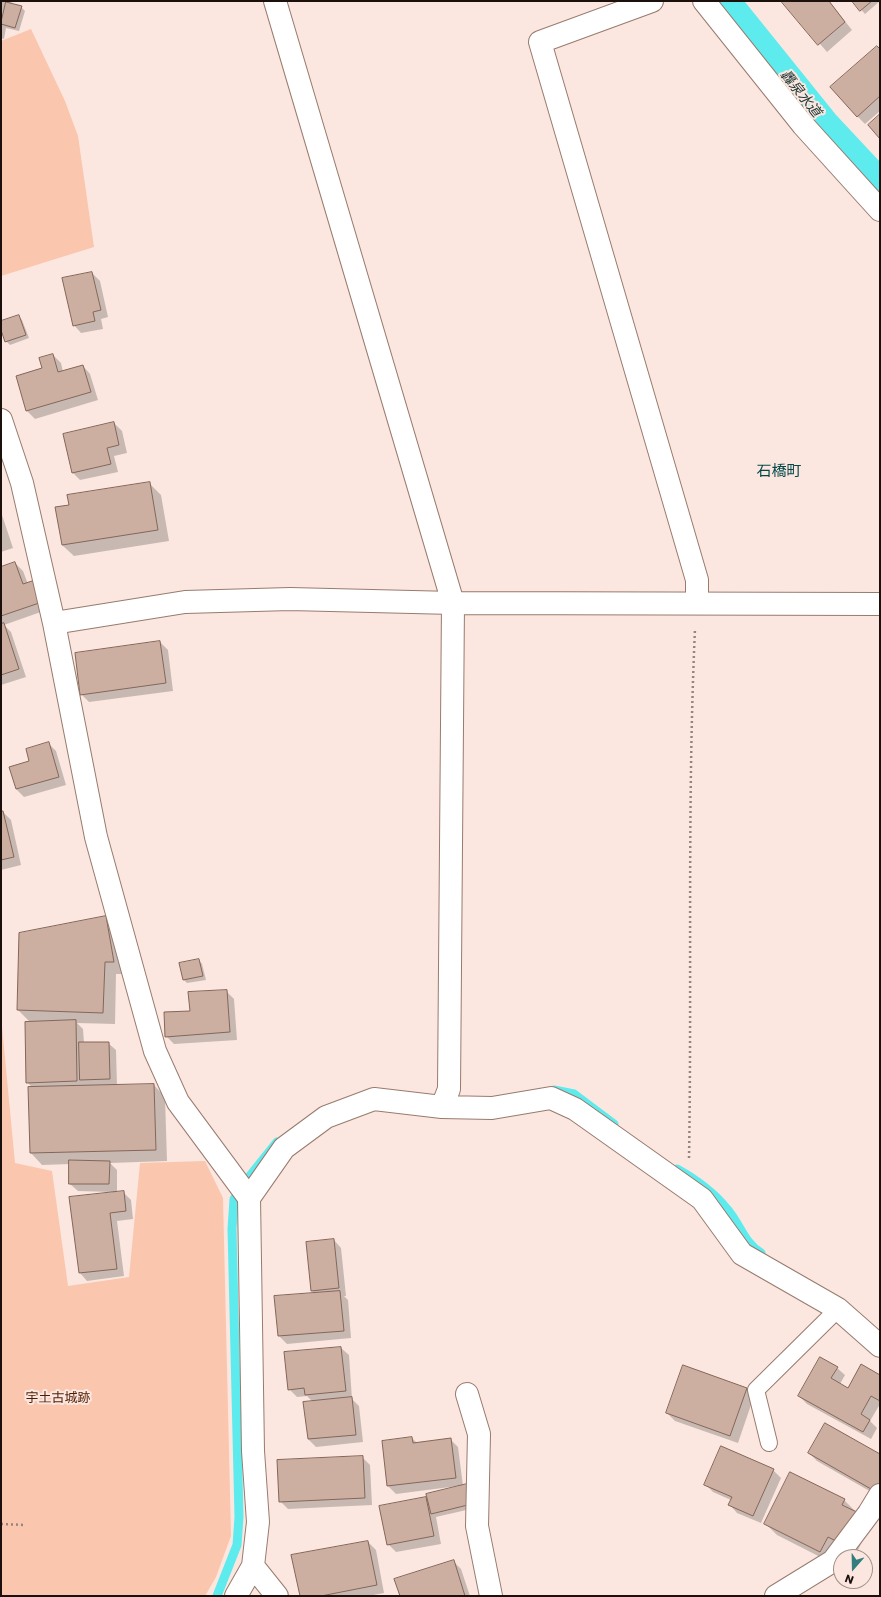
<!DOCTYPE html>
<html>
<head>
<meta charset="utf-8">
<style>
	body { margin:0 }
	#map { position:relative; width:881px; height:1597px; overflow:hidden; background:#fbe7df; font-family:Poppins,sans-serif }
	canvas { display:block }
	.frame { position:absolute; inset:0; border:2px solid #1b100b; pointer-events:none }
	.north { position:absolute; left:833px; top:1549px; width:40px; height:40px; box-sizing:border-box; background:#fbe7df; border:1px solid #a1918a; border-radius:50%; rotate:200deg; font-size:11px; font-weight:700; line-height:16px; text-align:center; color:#1b100b }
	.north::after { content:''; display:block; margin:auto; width:14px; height:18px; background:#347d7e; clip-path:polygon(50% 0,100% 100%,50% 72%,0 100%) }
</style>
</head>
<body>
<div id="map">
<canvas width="881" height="1597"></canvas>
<div class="frame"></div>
<div class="north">N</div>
</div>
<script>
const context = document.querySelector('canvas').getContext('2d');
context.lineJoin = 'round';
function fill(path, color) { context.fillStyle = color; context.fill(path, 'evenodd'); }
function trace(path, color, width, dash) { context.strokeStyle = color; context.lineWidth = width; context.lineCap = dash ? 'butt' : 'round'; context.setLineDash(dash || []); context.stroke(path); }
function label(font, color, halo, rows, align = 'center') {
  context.font = font + ' Poppins,"Noto Sans JP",sans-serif'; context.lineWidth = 4; context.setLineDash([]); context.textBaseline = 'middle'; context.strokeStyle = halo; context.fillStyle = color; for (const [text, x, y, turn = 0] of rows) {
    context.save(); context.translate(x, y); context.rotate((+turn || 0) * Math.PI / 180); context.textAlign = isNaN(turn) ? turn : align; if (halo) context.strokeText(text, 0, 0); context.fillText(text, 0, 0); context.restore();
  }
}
fill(new Path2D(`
	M31,29L65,101L78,136L94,247L1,276V41Z
	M1,1016L15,1163L52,1171L68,1286L129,1277L140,1163L205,1161L223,1198L231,1536L216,1577L205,1596H1Z`), '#fbc6ae');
fill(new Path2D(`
	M1,1H12L11,4L21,7L25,11L19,31L6,28L4,39L1,38Z
	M783,1H829L852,30L827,52Z
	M853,1H880L865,14Z
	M880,50V111L865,124L857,116Z
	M92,273L100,281L108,317L101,319L103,329L81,333L74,325Z
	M18,316L22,320L29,338L10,345L6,341L1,322Z
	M53,355L61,363L63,372L83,366L90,374L98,400L35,419L27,411L17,376L43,369Z
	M114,423L122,431L127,453L114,456L118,472L80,480L72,472Z
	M149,483L161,495L169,541L74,556L62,545L70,506Z
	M1,512L13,548L1,552Z
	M15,563L23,571L28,584L52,608L4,625L11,632L26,677L1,685V568Z
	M160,642L168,650L173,691L89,702L81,694Z
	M48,743L56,751L66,785L24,797L16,789L31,762Z
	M1,812H3L11,820L21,865L1,870Z
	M105,917L117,928L125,974H116L115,1024L77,1023L83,1029L84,1043H108L116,1050L117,1086L154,1085L165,1097L167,1161L110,1163L117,1170V1193L123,1192L131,1200L133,1219L117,1221L124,1276L87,1281L80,1273L112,1192L78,1191L70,1184V1164L42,1165L31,1153L29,1088H33L27,1082L31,1023L18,1010Z
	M199,960L202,964L206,980L187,983L184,980Z
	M226,991L234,999L237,1040L174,1044L166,1036L191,1012Z
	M334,1240L341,1248L346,1296H344L348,1300L351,1338L287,1344L279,1336L315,1294L312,1291Z
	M341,1348L349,1355L352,1399L359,1406L363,1442L316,1447L308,1439L313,1402L307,1396L297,1397L289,1389Z
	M837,1368L845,1375L840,1384L848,1389L880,1376V1404L870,1421L877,1428L871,1439L807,1404L799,1396Z
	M747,1388L754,1396L738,1443L675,1421L667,1413Z
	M412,1438L417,1443L450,1439L458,1447L463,1486L475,1508L436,1517L441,1544L396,1552L388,1544L426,1498L429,1501L458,1487V1486L396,1494L388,1486Z
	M809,1453L880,1455V1497L817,1461Z
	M362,1457L370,1465L372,1505L288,1509L280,1501Z
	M773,1470L781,1478L761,1523L737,1513L730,1505L731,1500L713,1492L705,1484Z
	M844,1500L870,1526L855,1556L840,1548L832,1563L777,1535L765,1523Z
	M368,1542L376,1550L384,1593L368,1596H301Z
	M453,1561L461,1569L470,1596H401Z`), '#0003');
trace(new Path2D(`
	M554,1090L574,1094L614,1124
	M677,1169C695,1179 714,1193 727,1209C740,1224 744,1243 761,1253
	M217,1596L237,1545L239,1517L232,1229L234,1199L249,1177L277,1142`), '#5debee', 9);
trace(new Path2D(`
	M725,1L824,124L880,184`), '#5debee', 30);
const building = new Path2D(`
	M781,1H829L845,22L818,45Z
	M852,1H872L860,11Z
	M6,2L22,6L15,28L1,24Z
	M877,46L880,49V96L857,117L830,87Z
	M880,114V139L868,125Z
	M92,272L101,310L93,312L95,321L73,326L62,278Z
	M19,315L26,335L5,342L1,330V321Z
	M53,354L58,372L83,365L91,392L26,411L16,376L42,368L39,358Z
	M114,422L119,445L107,448L111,464L72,473L63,434Z
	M150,482L158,530L62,545L55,507L69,505L67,495Z
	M15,562L23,584L38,579L45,601L1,616V567Z
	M4,623L19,669L1,675V624Z
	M160,641L166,683L80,695L75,653Z
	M49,742L59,777L16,789L9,767L29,761L26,749Z
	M1,811H3L14,857L1,860Z
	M106,916L114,962H105L103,1013L17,1010L19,933Z
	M199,959L203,976L183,980L179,963Z
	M227,990L230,1032L165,1037L164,1012L190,1011L188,992Z
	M76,1020L77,1081L26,1083L25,1022Z
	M79,1042H109L110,1079L80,1080Z
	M154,1084L156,1150L30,1153L28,1087Z
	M69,1160L110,1161L109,1184H69Z
	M124,1191L126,1211L110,1213L117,1269L79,1273L69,1197Z
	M334,1239L339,1288L311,1291L306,1242Z
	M340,1291L344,1331L278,1336L274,1296Z
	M341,1347L346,1391L305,1395L304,1388L288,1390L284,1352Z
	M820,1357L838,1367L831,1378L848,1388L861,1364L880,1375V1401L871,1396L861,1414L870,1420L863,1432L798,1396Z
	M683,1365L747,1388L730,1436L666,1413Z
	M352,1397L356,1435L308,1439L303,1402Z
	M825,1423L880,1454V1489L878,1493L808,1453Z
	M412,1437L413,1443L451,1438L456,1478L387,1486L382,1441Z
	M721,1446L774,1469L753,1516L728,1505L732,1497L704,1485Z
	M363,1456L365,1498L279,1502L277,1460Z
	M790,1472L845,1499L842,1505L859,1513L844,1545L828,1537L820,1552L764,1524Z
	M467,1484L472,1504L431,1514L426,1494Z
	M426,1497L434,1536L387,1545L379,1506Z
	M368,1541L377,1585L321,1596H300L291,1555Z
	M454,1560L465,1596H400L394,1579Z`);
fill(building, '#cdafa1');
trace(building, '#826659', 1);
const service = new Path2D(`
	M769,1443L756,1390L838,1309`);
const minor = new Path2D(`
	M275,1L453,603L449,1089L442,1107
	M652,1L540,42L697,580V603
	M704,1L803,125L880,210
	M1,420L22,483L54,623L96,837L155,1051L178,1102L249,1198L253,1451L258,1522L253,1566L236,1596
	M54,623L185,602L290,599L453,603L880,604
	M249,1198L284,1148L326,1117L374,1099L442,1107L492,1108L551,1098L575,1109L702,1199L742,1254L838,1309L880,1346
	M467,1394L479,1434L477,1526L491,1596
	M253,1566L277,1596
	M776,1596L833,1561L869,1513L880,1495`);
trace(service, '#987b6e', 18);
trace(minor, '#987b6e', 24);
trace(new Path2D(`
	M689,1158C692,982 687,805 695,629
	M1,1524L26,1525`), '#94847e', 2.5, [2, 3]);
trace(service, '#fff', 16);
trace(minor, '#fff', 22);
label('13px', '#511b00', '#fbe7df', [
	["宇土古城跡",58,1399]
]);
label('italic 14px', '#223a3a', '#fbe7df', [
	["轟泉水道",800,94,51]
]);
label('15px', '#044749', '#fbe7df', [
	["石橋町",779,472]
]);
</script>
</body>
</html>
